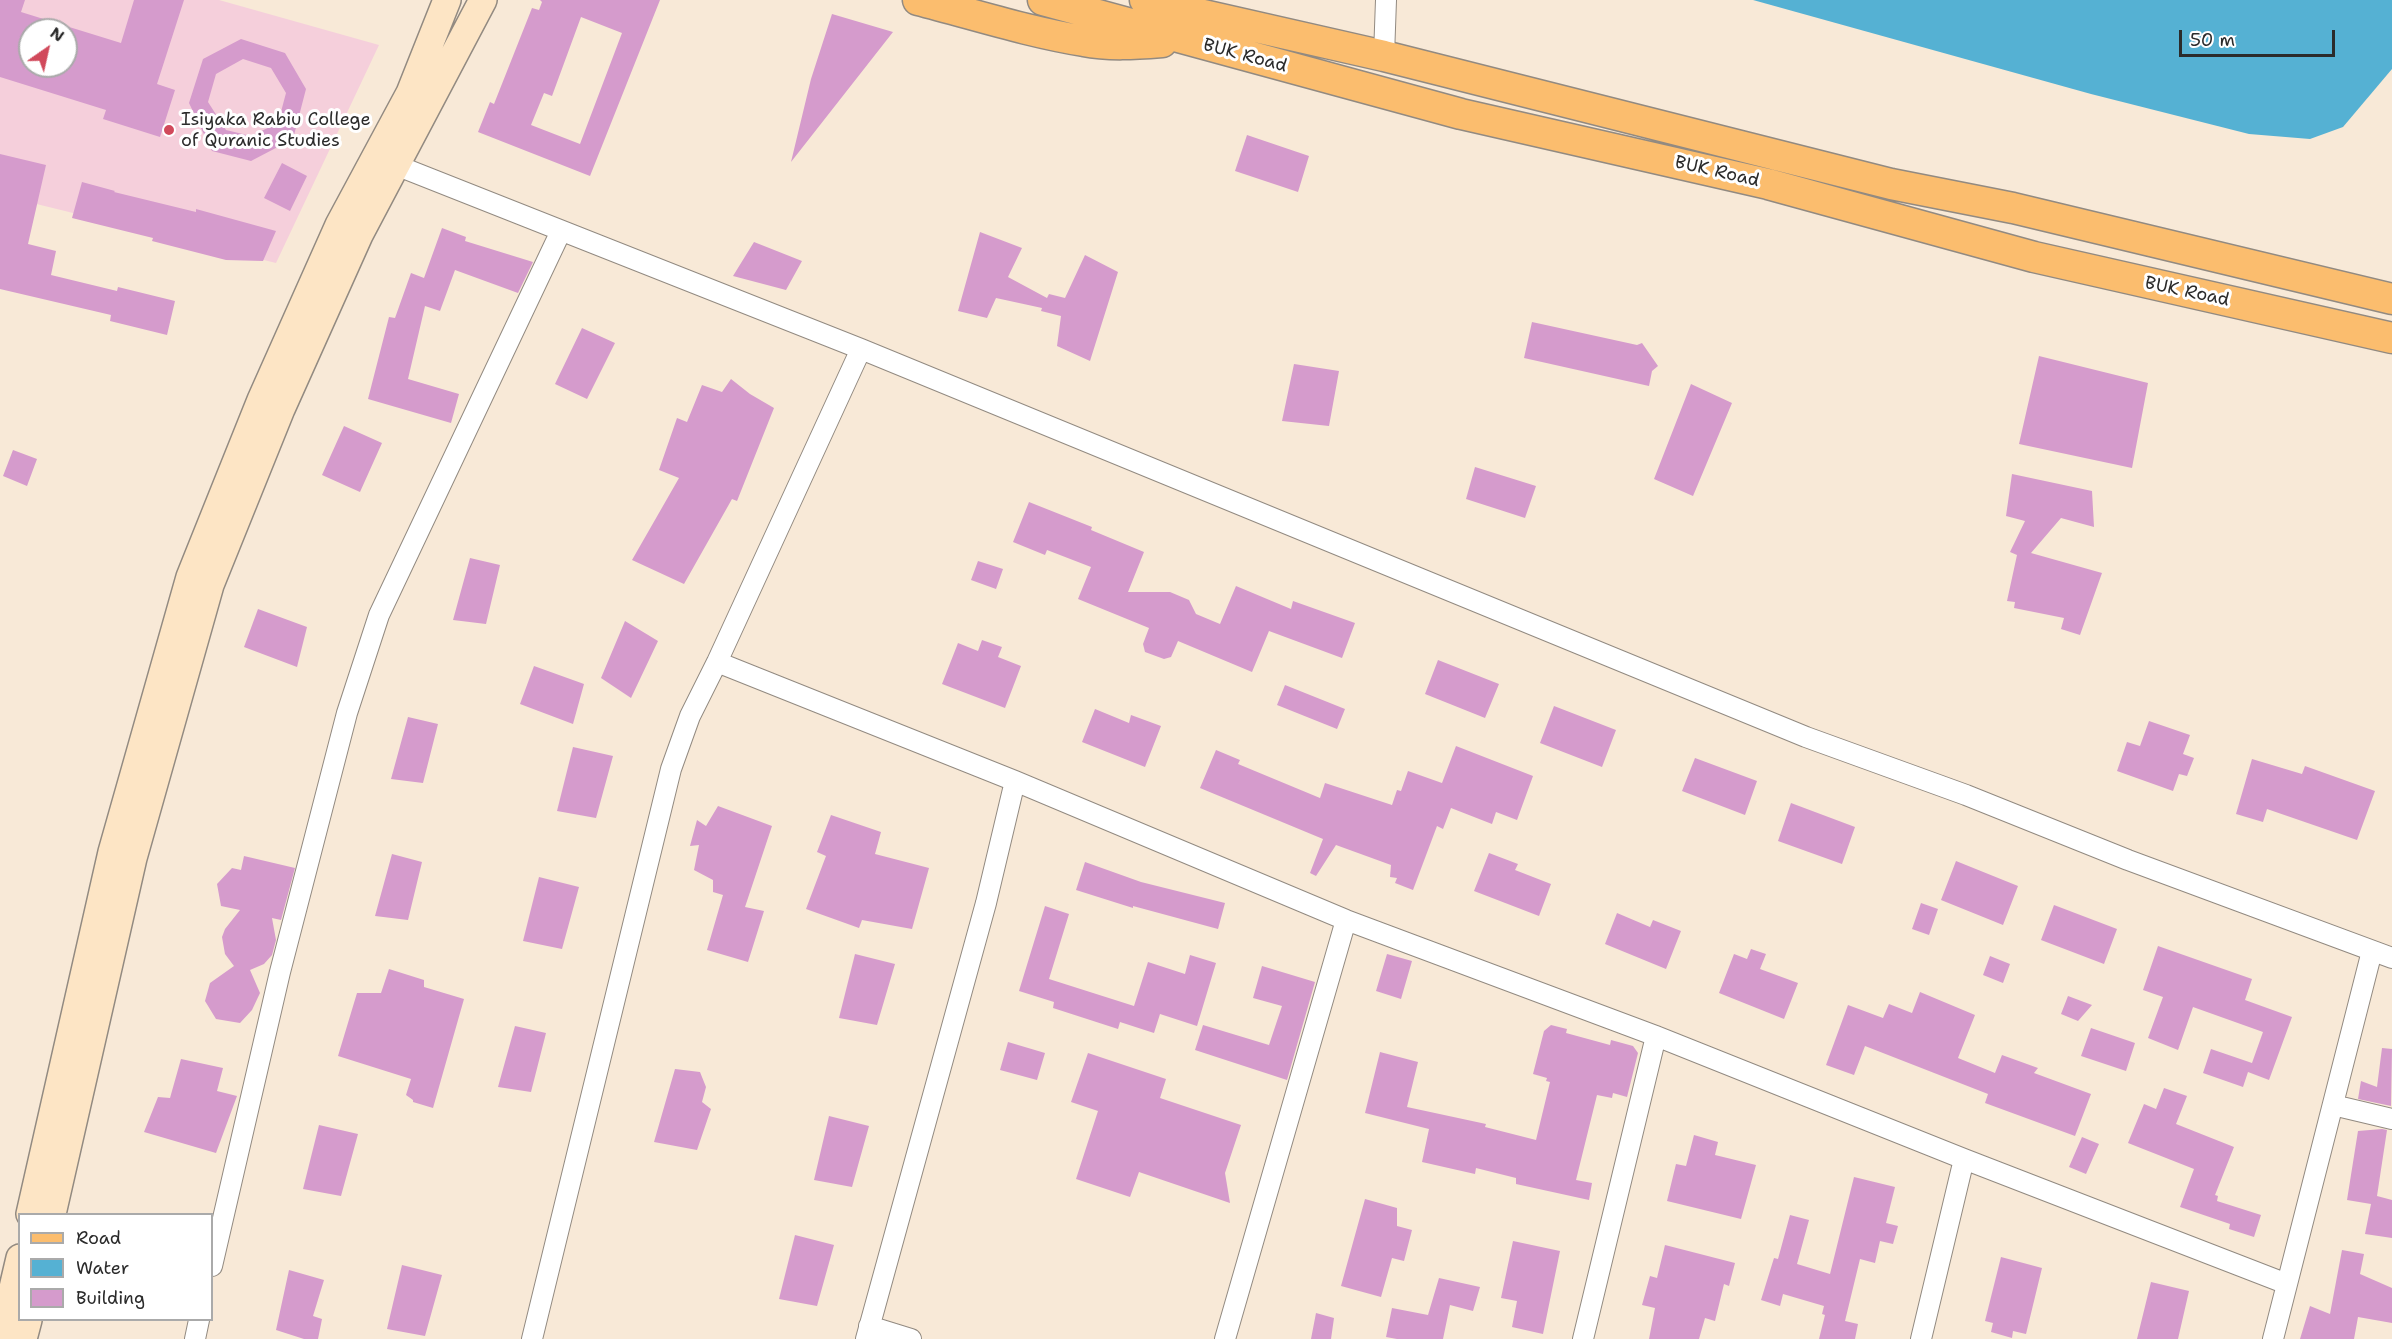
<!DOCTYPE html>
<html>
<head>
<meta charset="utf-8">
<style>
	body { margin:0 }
	#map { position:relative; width:2392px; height:1339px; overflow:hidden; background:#f8e9d7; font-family:"Shantell Sans",sans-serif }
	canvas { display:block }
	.legend { position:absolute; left:18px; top:1213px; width:195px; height:108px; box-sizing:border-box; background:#fff; border:2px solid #aaa; margin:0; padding:8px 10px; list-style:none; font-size:18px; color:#2b2b2b }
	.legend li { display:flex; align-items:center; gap:12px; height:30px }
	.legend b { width:30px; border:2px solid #aaa }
	.north { position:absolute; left:18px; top:18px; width:60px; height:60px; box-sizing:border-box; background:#fff; border:2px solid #aaa; border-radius:50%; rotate:34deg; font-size:16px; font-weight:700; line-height:24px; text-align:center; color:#2b2b2b }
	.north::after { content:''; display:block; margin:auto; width:21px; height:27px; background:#d1495b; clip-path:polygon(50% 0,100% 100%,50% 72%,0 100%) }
	.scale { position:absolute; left:2179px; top:30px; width:156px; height:27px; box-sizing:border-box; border:3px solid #2b2b2b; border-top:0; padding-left:8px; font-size:18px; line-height:21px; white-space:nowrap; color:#2b2b2b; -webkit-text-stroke:4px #fff; paint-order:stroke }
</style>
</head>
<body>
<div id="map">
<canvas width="2392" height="1339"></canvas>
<ul class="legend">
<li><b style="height:8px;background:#fbbd6e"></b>Road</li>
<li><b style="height:16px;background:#55b1d3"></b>Water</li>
<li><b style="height:16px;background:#d59bcc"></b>Building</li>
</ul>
<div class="north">N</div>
<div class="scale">50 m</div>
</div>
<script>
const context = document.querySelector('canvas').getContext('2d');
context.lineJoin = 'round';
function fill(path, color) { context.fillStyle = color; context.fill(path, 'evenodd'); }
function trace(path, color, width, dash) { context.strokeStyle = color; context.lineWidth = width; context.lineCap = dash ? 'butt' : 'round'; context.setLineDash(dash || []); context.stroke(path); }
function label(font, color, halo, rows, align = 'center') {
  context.font = font + ' "Shantell Sans",sans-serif'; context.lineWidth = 6; context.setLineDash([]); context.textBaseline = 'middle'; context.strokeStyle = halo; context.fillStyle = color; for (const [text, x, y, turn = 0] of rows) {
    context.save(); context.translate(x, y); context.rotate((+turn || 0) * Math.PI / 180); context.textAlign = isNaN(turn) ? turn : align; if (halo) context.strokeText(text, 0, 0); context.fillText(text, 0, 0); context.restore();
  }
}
fill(new Path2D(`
	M0,0H219L379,45L276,263L0,195ZM30,30H66V66H30Z`), '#f5cfdb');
fill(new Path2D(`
	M1753,0H2392V69L2343,127L2310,139L2249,134L2091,94Z`), '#55b1d3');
fill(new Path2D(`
	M0,0H25L21,12L66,26L65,30H30V66H66V26L121,43L134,0H184L157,84L175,90L160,137L103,119L106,110L0,77Z
	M540,0H660L590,176L478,132L490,102L494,104L532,8L539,10L542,2ZM581,17L622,33L580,144L531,125L544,93L552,96Z
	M832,14L893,32L791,162L811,79Z
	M241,39L285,53L306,89L293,139L251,161L212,151L189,103L203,59ZM243,59L271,68L286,93L278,123L251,136L226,130L208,102L216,74Z
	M1247,135L1309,156L1298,192L1235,171Z
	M0,154L46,165L28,244L56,251L51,275L117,291L118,287L175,301L167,335L110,321L111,315L0,289Z
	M282,163L307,176L290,211L264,198Z
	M82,182L115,191L114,192L196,212V209L276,231L263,261L226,260L152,241L153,238L72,218Z
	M442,228L466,237L465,241L533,262L518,293L455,270L440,311L425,306L408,379L459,394L451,423L368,399L389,317L395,318L411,273L424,278Z
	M980,232L1022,248L1008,277L1047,298L1049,294L1065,298L1085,255L1118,272L1090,361L1057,346L1061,316L1041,311L1042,308L996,298L987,318L958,311Z
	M754,242L802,261L786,290L733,276Z
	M1532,322L1637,345L1642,343L1658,366L1652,371L1649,386L1524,358Z
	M582,328L615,343L587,399L555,384Z
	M2039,356L2148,383L2132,468L2019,444Z
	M1294,364L1339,371L1329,426L1282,421Z
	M731,379L750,394L774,408L737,501L732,499L684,584L632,560L679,478L659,470L677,418L687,422L702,385L722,392Z
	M1691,384L1732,403L1693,496L1654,479Z
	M344,426L382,443L360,492L322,475Z
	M13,450L37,459L27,486L3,476Z
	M1475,467L1536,486L1525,518L1466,499Z
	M2012,474L2092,491L2094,527L2061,518L2031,553L2102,573L2080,635L2061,629L2064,618L2014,608L2015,602L2007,601L2017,555L2010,552L2025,521L2006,516Z
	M1029,502L1092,527L1091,530L1144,552L1128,592H1170L1189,600L1196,614L1220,624L1236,586L1291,609L1293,601L1355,623L1342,658L1269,631L1252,672L1178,641L1171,657L1164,659L1145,652L1143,644L1149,628L1078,599L1091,567L1047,550L1045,555L1013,542Z
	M470,558L500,565L486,624L453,620Z
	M978,561L1003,569L996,589L971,580Z
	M258,609L307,627L297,667L244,647Z
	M625,621L658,641L631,698L601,678Z
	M982,640L1002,647L998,657L1021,666L1005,708L942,684L958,643L978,651Z
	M1438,660L1499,684L1485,718L1425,694Z
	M534,666L584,684L573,724L520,704Z
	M1285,685L1345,709L1337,729L1277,705Z
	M1554,706L1616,730L1602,767L1540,743Z
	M1095,709L1129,723L1131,715L1161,726L1145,767L1082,742Z
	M408,717L438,724L423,783L391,779Z
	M2149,721L2190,735L2183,754L2194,758L2187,776L2179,774L2173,791L2117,771L2127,742L2140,746Z
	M1456,746L1533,776L1517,820L1496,812L1492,824L1451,808L1443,829L1437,826L1413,890L1395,883L1397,878L1390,877L1391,865L1336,845L1316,876L1310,873L1323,839L1200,788L1216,750L1240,760L1238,764L1320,798L1325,783L1392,805L1397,790L1401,791L1408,771L1442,783Z
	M573,747L613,756L596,818L557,811Z
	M1695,758L1757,781L1745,815L1682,791Z
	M2252,759L2302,774L2305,766L2375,791L2357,840L2267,809L2263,822L2236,814Z
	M1791,803L1855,827L1842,864L1778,841Z
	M718,806L772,826L745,907L764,911L748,962L707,950L723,895L713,892V880L694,870L699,845L690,846L697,820L706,826Z
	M831,815L881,832L875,854L929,868L912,929L862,920L859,928L806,909L826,856L817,852Z
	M1489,853L1518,864L1515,870L1551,884L1539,916L1474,891Z
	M392,854L422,862L408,920L375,916Z
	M244,856L295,868L281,920L272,918L276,940L272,955L264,964L250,970L260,993L252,1010L240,1023L216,1019L205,1001L210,983L234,966L225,954L222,937L225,929L240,910L221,906L217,884L232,868L241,870Z
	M1956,861L2018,886L2003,925L1941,900Z
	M1085,862L1141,882L1225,903L1218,929L1133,906V908L1076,890Z
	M539,877L579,887L562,949L523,941Z
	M1921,903L1938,909L1929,935L1912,929Z
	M2054,905L2117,929L2104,964L2041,940Z
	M1045,906L1069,914L1049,979L1134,1006L1148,962L1185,974L1190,955L1216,963L1197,1026L1160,1014L1154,1033L1120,1022L1118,1029L1053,1008L1054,1002L1019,991Z
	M1617,913L1650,927L1653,920L1681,931L1666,969L1605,944Z
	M2158,946L2252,979L2245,1000L2292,1017L2269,1080L2248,1072L2243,1087L2203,1073L2211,1049L2252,1063L2263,1032L2193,1007L2178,1050L2148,1038L2163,997L2143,990Z
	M1751,949L1766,954L1760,969L1798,983L1784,1019L1719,993L1734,954L1747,959Z
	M855,954L895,964L877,1025L839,1018Z
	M1387,954L1412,961L1401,999L1376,991Z
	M1990,956L2010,964L2003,983L1983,975Z
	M1262,966L1315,982L1287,1080L1195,1050L1203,1025L1269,1045L1282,1006L1253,998Z
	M389,969L424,980V987L464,999L433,1108L413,1102V1100L406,1095L411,1079L338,1056L357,993H381Z
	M1920,992L1975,1015L1958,1058L1995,1073L2002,1055L2038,1068L2034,1073L2091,1094L2075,1136L1985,1103L1988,1094L1865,1046L1854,1075L1826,1065L1848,1005L1883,1018L1889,1004L1912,1013Z
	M2068,996L2092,1005L2078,1021L2061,1014Z
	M1551,1025L1567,1029L1566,1033L1610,1045L1611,1040L1633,1046L1638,1053L1627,1097L1613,1093L1612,1098L1597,1095L1576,1180L1592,1183L1589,1200L1516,1184V1178L1476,1168L1475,1174L1422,1162L1429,1129L1365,1113L1380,1052L1418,1062L1407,1107L1486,1124L1485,1127L1536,1140L1550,1082L1546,1081L1547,1078L1533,1074L1544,1031Z
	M515,1026L546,1033L531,1092L498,1087Z
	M2091,1028L2135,1043L2126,1071L2081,1056Z
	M1008,1042L1045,1053L1037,1080L1000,1070Z
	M2382,1048L2392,1049L2391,1106L2358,1099L2361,1081L2377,1087Z
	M1088,1053L1166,1079L1160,1098L1241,1125L1225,1173L1230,1203L1139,1172L1130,1197L1076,1179L1098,1111L1071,1102Z
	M181,1059L223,1068L217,1091L237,1096L216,1153L144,1132L158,1097L170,1098Z
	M675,1069L700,1072L706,1087L702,1102L711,1109L697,1150L654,1142Z
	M2164,1088L2187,1096L2176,1124L2234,1147L2215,1195L2218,1196L2217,1201L2261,1215L2254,1237L2229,1229L2230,1224L2180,1207L2194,1169L2128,1143L2144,1104L2156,1109Z
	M829,1116L869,1126L852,1187L814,1180Z
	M319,1125L358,1134L341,1196L303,1189Z
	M2382,1129L2387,1130L2377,1196L2392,1200V1238L2365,1234L2371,1204L2347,1200L2358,1131Z
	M1694,1135L1718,1142L1715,1155L1756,1165L1741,1219L1667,1201L1676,1164L1686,1166Z
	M2082,1137L2099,1144L2086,1174L2069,1167Z
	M1854,1177L1895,1187L1886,1223L1898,1226L1893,1244L1880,1241L1875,1263L1860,1259L1845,1321L1858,1324L1855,1339H1819L1825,1315L1822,1314L1824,1306L1783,1294L1780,1306L1761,1300L1774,1258L1778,1259L1790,1215L1809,1220L1797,1264L1830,1274Z
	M1365,1199L1397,1208V1226L1412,1230L1404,1261L1392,1258L1381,1297L1341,1286Z
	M795,1235L834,1245L817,1306L779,1299Z
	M1513,1241L1560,1251L1543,1334L1512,1327L1517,1301L1501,1298Z
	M1665,1245L1735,1263L1729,1286L1724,1284L1715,1321L1705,1318L1699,1339H1649L1655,1308L1642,1305L1650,1276L1657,1278Z
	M2342,1250L2364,1254L2360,1274L2392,1288V1323L2358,1317L2354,1339H2300L2310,1306L2330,1314Z
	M2001,1257L2042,1268L2026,1334L2013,1331L2012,1338L1991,1332L1993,1323L1985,1321Z
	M402,1265L442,1275L425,1336L387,1329Z
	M289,1270L324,1280L313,1316L322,1319L318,1339H304L276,1330Z
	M1439,1278L1480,1287L1473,1311L1450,1305L1443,1339H1397L1386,1337L1392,1308L1428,1315Z
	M2151,1282L2189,1291L2178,1339H2137Z
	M1316,1313L1334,1318L1331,1339H1311Z`), '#d59bcc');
const minor = new Path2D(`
	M1384,56L1386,0
	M383,160L861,349L1806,737L1966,795L2128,860L2392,958
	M717,662L1015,781L1346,920L1656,1036L1964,1159L2287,1284
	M2333,1105L2392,1119
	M212,1266L280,972L347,713L379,615L561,231
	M869,1326L911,1339
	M195,1339L199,1320
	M532,1339L671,769L690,716L717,662L861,349
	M866,1339L986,903L1015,781
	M1225,1339L1346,920
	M1583,1339L1656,1036
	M1921,1339L1964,1159
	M2273,1339L2372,951`);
const secondary = new Path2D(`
	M30,1214L112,852L190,577L261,400L339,225L410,93L447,0
	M52,1214L133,858L210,585L281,409L359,235L483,0
	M1,1339L20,1258
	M23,1339L28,1320`);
const primary = new Path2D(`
	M918,0C973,14 1028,32 1084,41C1109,46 1136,44 1162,42
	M1043,0L1461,114L1768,184L2034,257L2392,338
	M1145,0L1177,9L1384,56L1891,184L2013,208L2392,299`);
trace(minor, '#928a81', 22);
trace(secondary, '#928a81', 30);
trace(primary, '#928a81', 33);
trace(minor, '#fff', 20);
trace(secondary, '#fde5c5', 27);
trace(primary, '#fbbd6e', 30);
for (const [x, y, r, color] of [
	[169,130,6,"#d1495b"]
]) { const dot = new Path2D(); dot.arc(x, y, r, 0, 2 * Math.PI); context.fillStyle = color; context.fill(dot); trace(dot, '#fff', 2); }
label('18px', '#2b2b2b', '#fff', [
	["BUK Road",1245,56,15],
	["BUK Road",1717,172,13],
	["BUK Road",2187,292,12]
]);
label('18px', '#2b2b2b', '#fff', [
	["Isiyaka Rabiu College",181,120],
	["of Quranic Studies",181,141]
], 'left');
</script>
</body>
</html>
